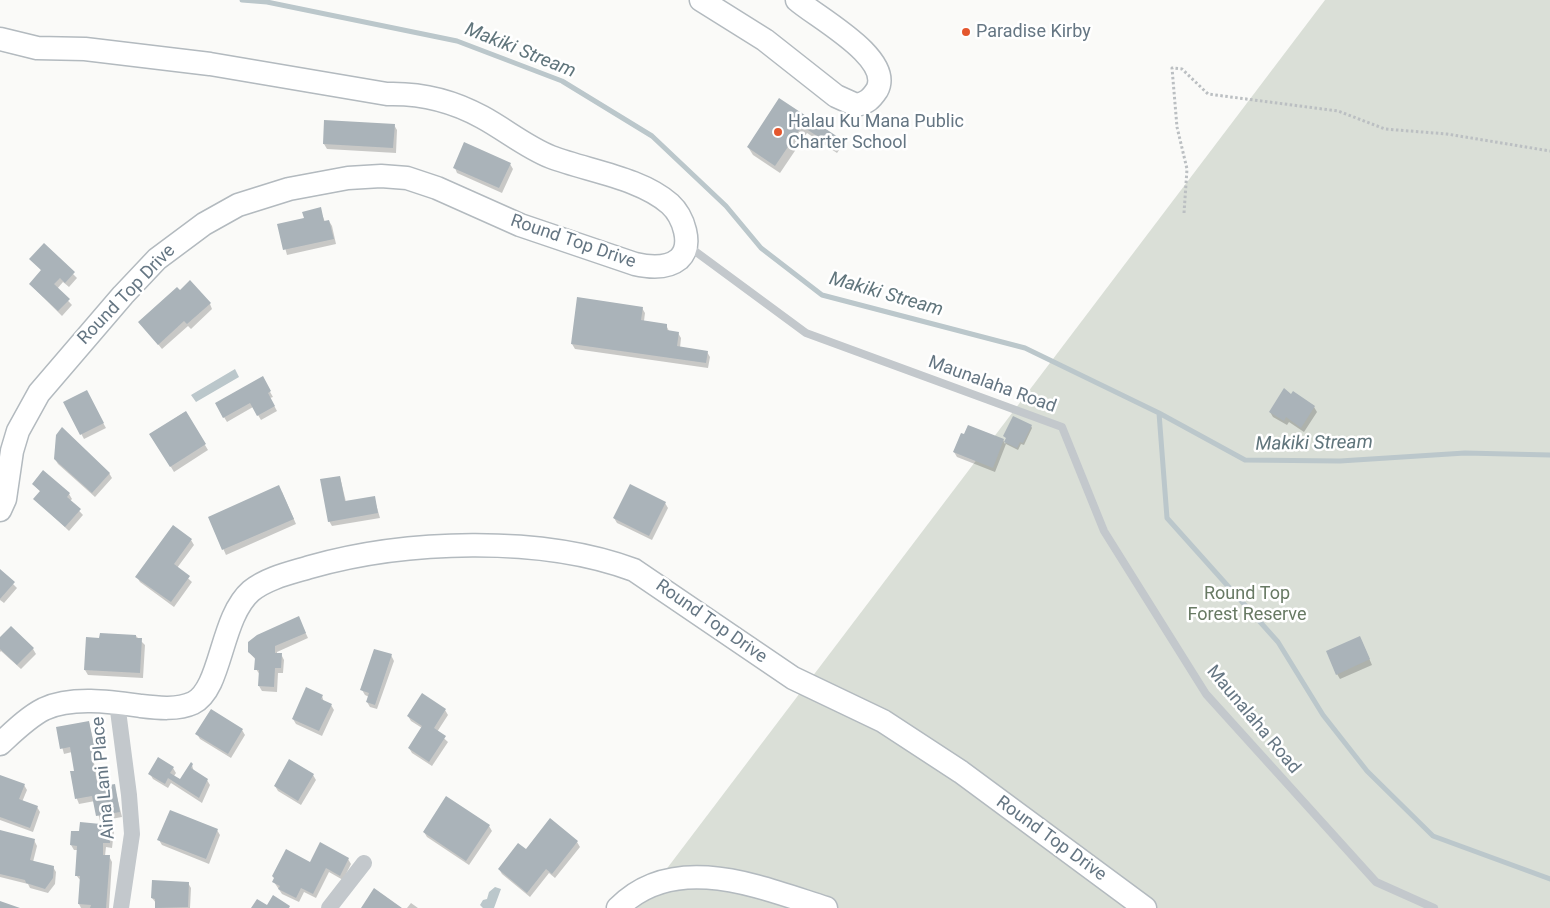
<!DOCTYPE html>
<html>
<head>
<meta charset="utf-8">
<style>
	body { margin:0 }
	canvas { display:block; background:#fafaf8 }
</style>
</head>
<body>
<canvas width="1550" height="908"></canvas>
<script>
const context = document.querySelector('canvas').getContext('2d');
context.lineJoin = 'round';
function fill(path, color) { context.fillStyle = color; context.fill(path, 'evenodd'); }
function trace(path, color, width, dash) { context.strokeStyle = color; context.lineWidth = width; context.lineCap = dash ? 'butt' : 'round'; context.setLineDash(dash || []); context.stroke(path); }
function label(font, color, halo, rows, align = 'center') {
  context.font = font + ' Roboto,sans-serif'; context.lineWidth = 5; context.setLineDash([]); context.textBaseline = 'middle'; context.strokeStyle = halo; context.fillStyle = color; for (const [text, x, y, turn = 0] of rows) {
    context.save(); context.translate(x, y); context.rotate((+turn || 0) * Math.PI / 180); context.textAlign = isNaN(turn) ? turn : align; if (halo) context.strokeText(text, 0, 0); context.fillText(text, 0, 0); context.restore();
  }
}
fill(new Path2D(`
	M1325,0H1550V908H637Z`), '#dadfd7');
fill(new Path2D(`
	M235,369L239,377L196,402L191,395Z
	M495,887L501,889L494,908H483L480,905L483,900L487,899L489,892Z`), '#bbc7cb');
fill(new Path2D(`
	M780,100L837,138L842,146L837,153L807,133L780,173L753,155L748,147Z
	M394,125L397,130L396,153L327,149L324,144Z
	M510,164L513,169L502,193L457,173L455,168Z
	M320,209L325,222L329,221L332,226L336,244L287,255L279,225L305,219Z
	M44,245L77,278L69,287L63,282L57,289L72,305L62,316L30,284L42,271L31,259Z
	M180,291L210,304L212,309L191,329L188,326L162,349L140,322Z
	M642,308L645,313L644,321L666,325L669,331L678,333L681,338L680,348L707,352L710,357L708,368L575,349L572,344Z
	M262,378L273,397L270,398L277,411L261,420L253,407L227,422L216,404Z
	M86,392L106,428L84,439L65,403Z
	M1292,395L1314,407L1317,412L1304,432L1289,422L1287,425L1273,417L1270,412Z
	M185,412L208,450L174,472L151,434Z
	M1031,426L1032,428L1024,445L1021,444L1018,450L1006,444L995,472L957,457L954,452L1003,440L1005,444L1007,439L1005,436Z
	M55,459L109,473L112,478L95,497L58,464Z
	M43,472L69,494L72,499L70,501L83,515L69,531L35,499L41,492L33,484Z
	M340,477L346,502L374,497L380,518L332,526L329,521Z
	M282,492L296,524L226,555L209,517Z
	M665,503L668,508L652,540L617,523L614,518Z
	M191,540L194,545L177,568L192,582L174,607L140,582L137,577Z
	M0,571L17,588L4,603L0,600Z
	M301,623L308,638L277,652V654H281L284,660L283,673H278L277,692L262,691L259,686L260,675L256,669V660L249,652Z
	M136,636L145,645L143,678L88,675L85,670Z
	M0,639L33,649L36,654L21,669L1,651L0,652Z
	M1362,642L1372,665L1340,679L1337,674Z
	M391,655L394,661L377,709L370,707L367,702L369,697L365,695L362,690Z
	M322,696L324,702L331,705L334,710L322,736L296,724L293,719Z
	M445,710L448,715L437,732L448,742L432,766L412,753L409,748L422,728L411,721L408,716Z
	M89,722L97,757L93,758L99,788L114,785L122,817L100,821L95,801L79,804L77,799L76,772L72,752L64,754L57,728Z
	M242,730L245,735L231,758L200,739L197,734Z
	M192,765L194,772L207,780L210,785L202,803L171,783L168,788L153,779L150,774L173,768L176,773L174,776L180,781Z
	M313,775L316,780L301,805L278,791L275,786Z
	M0,778L24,785L27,790L22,802L37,807L40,812L33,832L0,820Z
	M111,826L114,831L112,848L106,847L105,856H109L112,862L109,908H81L79,904L81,881L76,875L78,850H74L71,845L80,833Z
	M489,826L492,831L469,865L427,837L424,832Z
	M217,830L220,835L209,864L162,845L159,840Z
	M0,832L34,840L37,846L33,862L53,867L56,872L55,884L48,893L30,888L28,884L0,877Z
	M577,842L580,847L555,878L549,873L530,897L502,874L499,869L526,850Z
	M348,859L351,864L343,880L329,872L316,898L304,892L299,902L282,894L274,882L311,864Z
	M188,883L191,888L190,908H156V903L152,898Z
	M411,903L418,908H407Z`), '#0003');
trace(new Path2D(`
	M242,0L267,2L457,41L562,81L652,136L726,206L761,248L822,295L1025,348L1159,413L1245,460L1340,461L1465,453L1550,455
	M1159,413L1167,518L1278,642L1323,715L1367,771L1433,836L1550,879`), '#bbc7cb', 5);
fill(new Path2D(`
	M779,98L838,137L832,146L802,126L775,166L747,147Z
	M324,120L395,124L393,148L323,144Z
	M464,142L511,163L499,188L453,168Z
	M321,207L324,221L329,220L334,239L283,250L277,224L304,218L302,212Z
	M44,243L75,272L65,283L60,278L54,284L70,299L58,311L29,284L41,270L29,259Z
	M190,280L211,303L187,324L184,321L158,345L138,322L177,287L180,290Z
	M577,297L643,307L641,320L667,324V330L679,332L677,346L708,351L706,363L571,344Z
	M263,376L271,391L268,393L275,406L257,416L250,403L223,418L215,403Z
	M1284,388L1291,394L1293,391L1315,406L1301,428L1286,417L1284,421L1269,412Z
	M87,390L104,423L80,435L63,402Z
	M186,411L206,444L170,467L149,434Z
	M1013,416L1032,425L1023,443L1020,442L1017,448L1004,442L1006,438L1003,436Z
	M968,425L1004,439L993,468L953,452L961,433L964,434Z
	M62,427L110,473L92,493L54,459L56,435Z
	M43,470L70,493L67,497L81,509L65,527L33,499L40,491L32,484Z
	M340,476L345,501L375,496L378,513L328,522L320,479Z
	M630,484L666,502L649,536L613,518Z
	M279,485L294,519L222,550L208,517Z
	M173,525L192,539L174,564L190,576L171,602L135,577Z
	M0,569L15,582L0,599Z
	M299,616L306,633L275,646V653H282L281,668H275L274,687L258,686L259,670H254L255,658L248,652V642L257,635Z
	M11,626L34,648L17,665L0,649V637Z
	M100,633L136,635V638H142L140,673L84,670L86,637L99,638Z
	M1360,636L1370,659L1336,675L1326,651Z
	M374,649L392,654L375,705L366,702L369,693L360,690Z
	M306,687L323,695L321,699L332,704L319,731L292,719Z
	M422,693L446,709L434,728L446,736L429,762L408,748L422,726L407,716Z
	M211,709L243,729L228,754L195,734Z
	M89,721L95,752L91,753L98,787L115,784L120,812L96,816L92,796L75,799L70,771H74L70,747L60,749L56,727Z
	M158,757L174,767L170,773L180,779L191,762L193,764L191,768L208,779L199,798L168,778L165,784L148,774Z
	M289,759L314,774L298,801L274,786Z
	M0,775L25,784L19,799L38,806L30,828L0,817Z
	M446,796L490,825L466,861L423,832Z
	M170,810L218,829L206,859L157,840Z
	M550,818L578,841L552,874L546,869L527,893L498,869L518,843L526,849Z
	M80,822L111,825L110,843H103V855H110L106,908H90L91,905L78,904L80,876H75L77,846L70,845L71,831H79Z
	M0,830L35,839L30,860L54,866L53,878L45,889L26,883L25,880L0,874Z
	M320,842L349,858L340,876L326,868L313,894L301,888L296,898L278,889L280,886L272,882L274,878L272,876L286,849L310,862Z
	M152,880L189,882L188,907L155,908V899L151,898Z
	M374,888L402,908H361Z
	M273,895L290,906L289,908H251L257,899L267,905Z
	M0,901L20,908H0Z`), '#aab3b9');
const secondary = new Path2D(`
	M701,0L765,40L836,96L856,105C867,103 871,99 877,90C894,58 816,17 797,0
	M0,39L37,48L85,49L210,64L387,94C420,93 453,101 482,117C506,130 526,147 551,157C588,171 641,178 670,204C683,216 694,245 679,259C667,269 648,267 635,264L520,225L437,188L407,178L381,176L348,178L289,189L238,205L204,224L157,259L123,295L39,393L18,431L12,451L5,499L0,510
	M0,744C13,732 28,717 44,709C72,696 112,702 141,706C158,708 178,710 193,703C222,689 220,618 251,591C267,578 290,573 310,567C405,540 540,535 634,570L793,678L883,721L961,772L1145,908
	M618,908C675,850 762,888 826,908`);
trace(secondary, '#b3babf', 25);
trace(new Path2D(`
	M1184,213L1187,169L1177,127L1172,68L1182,69L1208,94L1338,111L1385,129L1447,134L1550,151`), '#bbbfc2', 3, [2.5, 2.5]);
trace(new Path2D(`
	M688,246L806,333L1062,427L1104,531L1206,694L1376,882L1434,908`), '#c3c8cc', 8);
trace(new Path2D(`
	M117,703L129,795L132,834L121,908
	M329,908L364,863`), '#c3c8cc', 16);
trace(secondary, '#fff', 22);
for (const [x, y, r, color] of [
	[966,32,5,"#e4572e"],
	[778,132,5,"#e4572e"]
]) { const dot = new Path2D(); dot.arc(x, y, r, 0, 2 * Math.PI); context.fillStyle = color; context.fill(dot); trace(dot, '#fff', 2); }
label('18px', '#657683', '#fff', [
	["Paradise Kirby",976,32],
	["Halau Ku Mana Public",788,122],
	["Charter School",788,143]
], 'left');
label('18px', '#657683', '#fff', [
	["Round Top Drive",573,242,19],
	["Round Top Drive",127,295,-46],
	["Maunalaha Road",992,385,20],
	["Round Top Drive",711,622,35],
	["Maunalaha Road",1253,720,50],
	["Aina Lani Place",104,778,-95],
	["Round Top Drive",1051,839,36]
]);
label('18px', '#687a64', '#fff', [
	["Round Top",1247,594],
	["Forest Reserve",1247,615]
]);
label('italic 19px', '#60757c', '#fff', [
	["Makiki Stream",520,51,22],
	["Makiki Stream",886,295,16],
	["Makiki Stream",1314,444,-1]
]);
</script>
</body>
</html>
